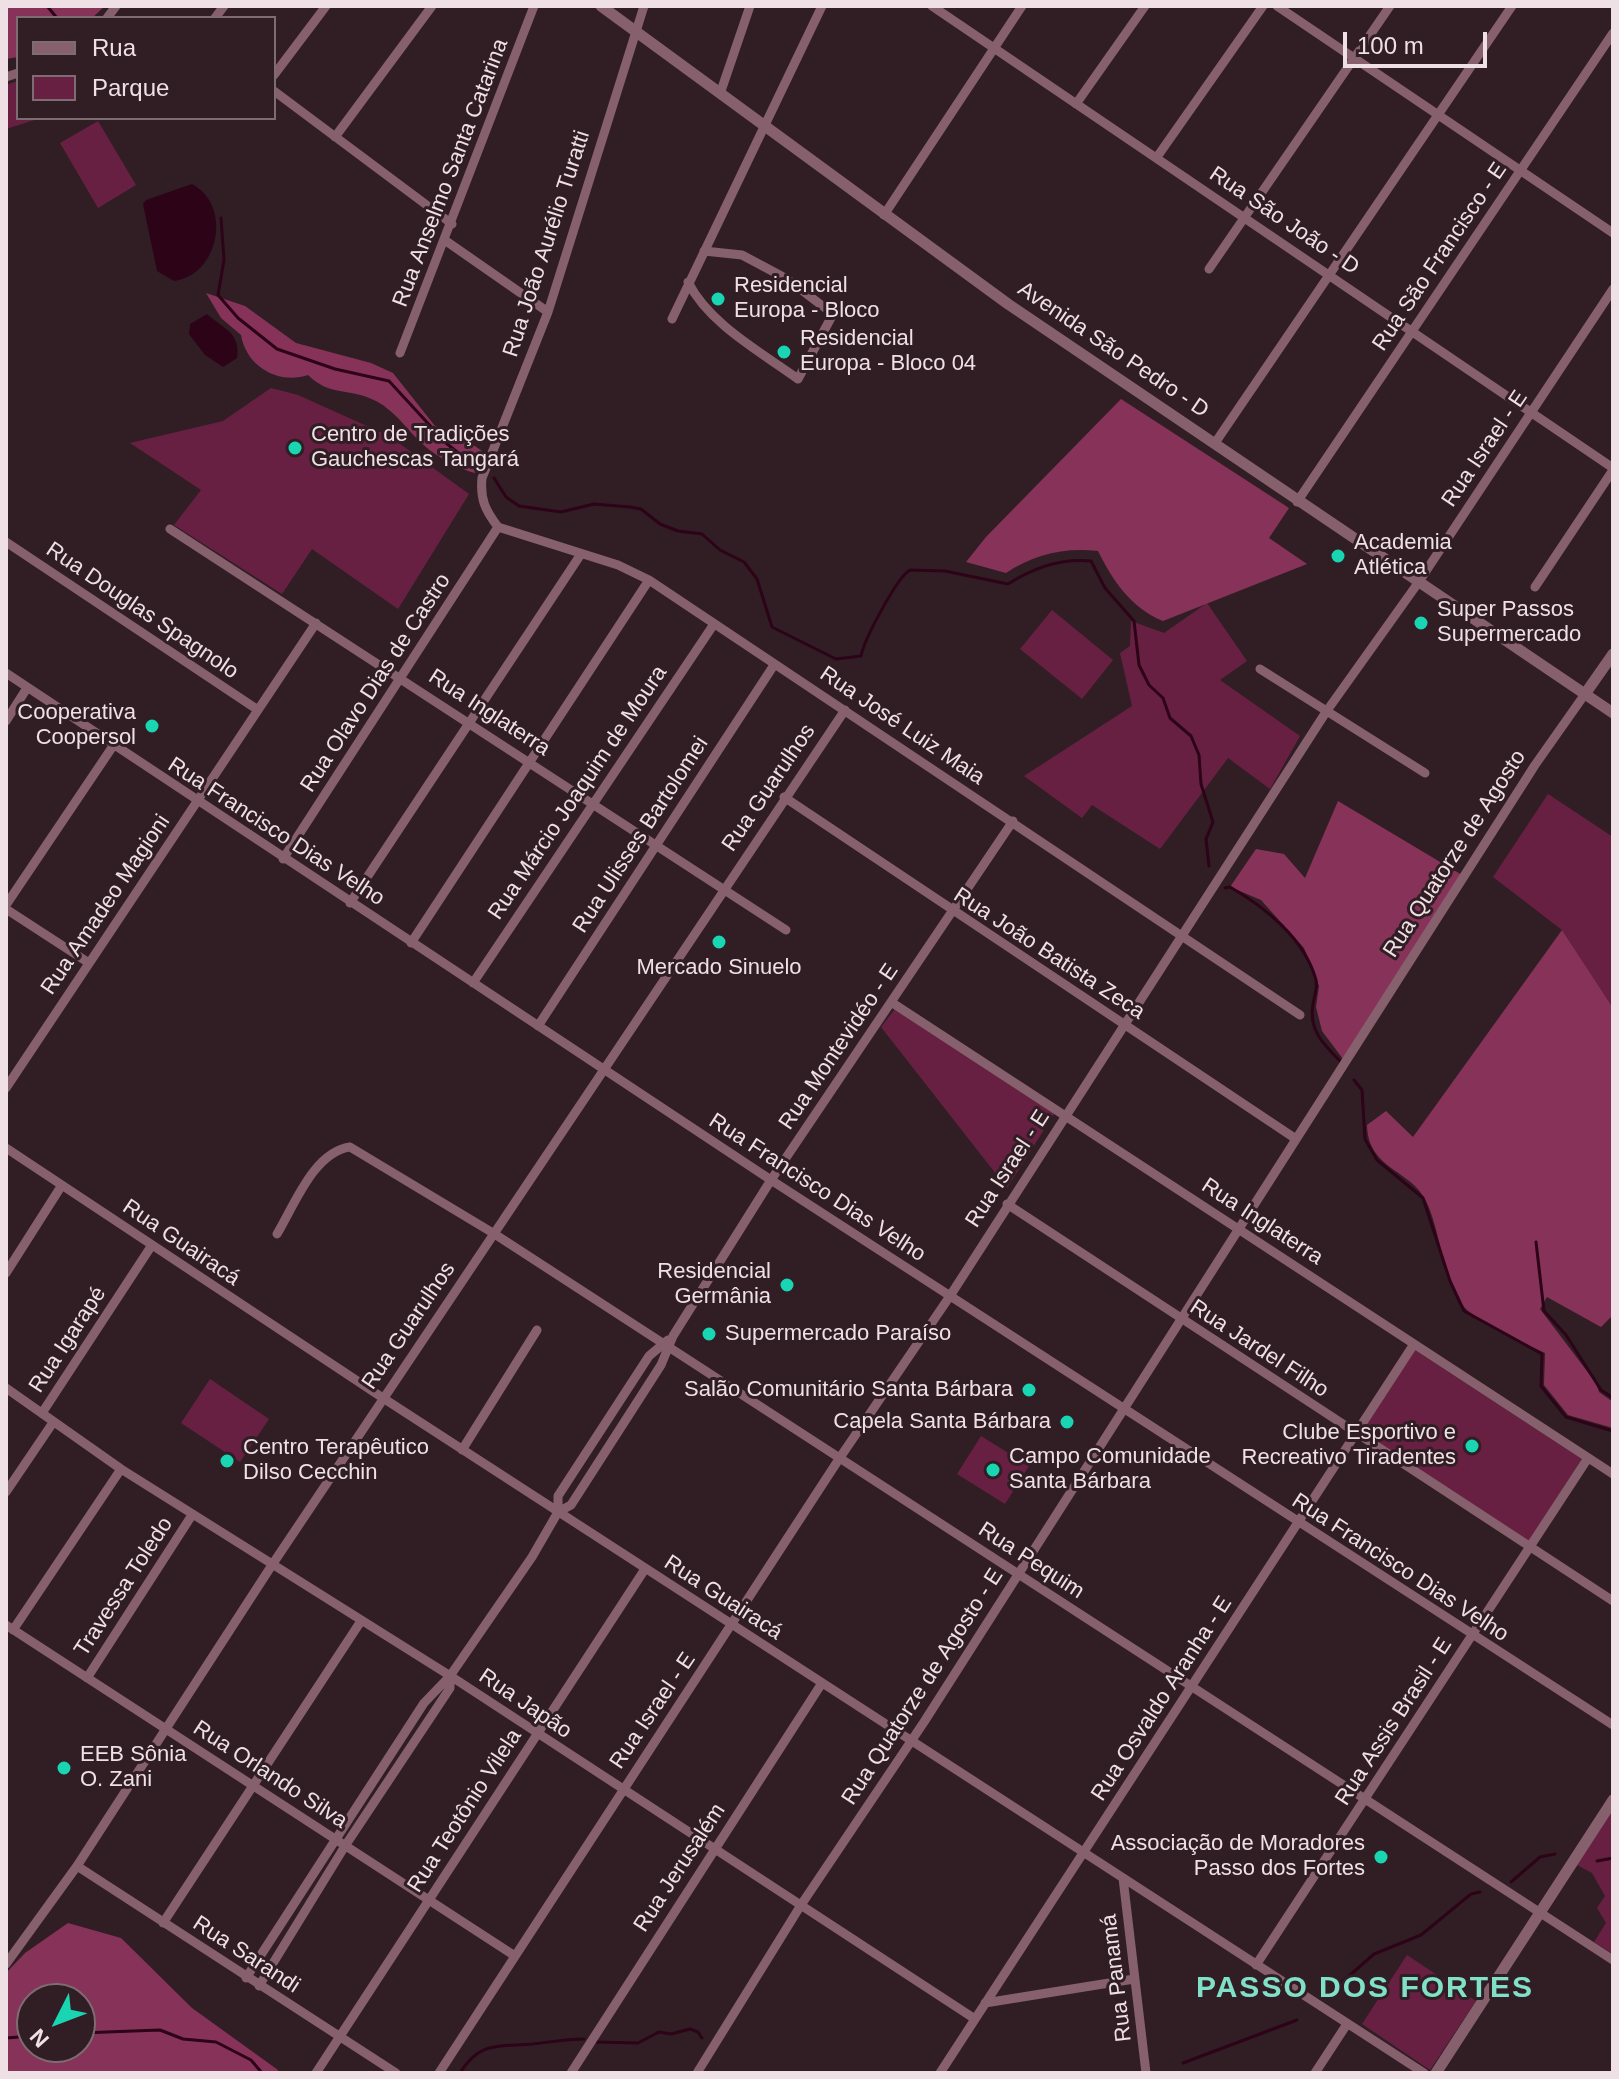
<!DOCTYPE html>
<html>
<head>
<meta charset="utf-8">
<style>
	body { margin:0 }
	#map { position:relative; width:1619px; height:2079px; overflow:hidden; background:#311e25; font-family:Helvetica,sans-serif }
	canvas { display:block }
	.frame { position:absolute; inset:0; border:8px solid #eee0e5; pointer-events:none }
	.legend { position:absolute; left:16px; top:16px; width:260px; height:104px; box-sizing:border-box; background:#311e25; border:2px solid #7d6c72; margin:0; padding:10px 14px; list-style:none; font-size:24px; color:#eee0e5 }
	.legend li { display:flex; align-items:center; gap:16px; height:40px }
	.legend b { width:40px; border:2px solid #7d6c72 }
	.north { position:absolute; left:16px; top:1983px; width:80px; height:80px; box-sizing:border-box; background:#311e25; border:2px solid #7d6c72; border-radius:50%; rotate:228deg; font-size:22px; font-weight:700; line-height:32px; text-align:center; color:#eee0e5 }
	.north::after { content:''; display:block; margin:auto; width:28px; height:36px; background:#1ad5b2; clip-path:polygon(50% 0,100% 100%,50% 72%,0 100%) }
	.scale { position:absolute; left:1343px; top:32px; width:144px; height:36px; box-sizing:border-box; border:4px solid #eee0e5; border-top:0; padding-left:10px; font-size:24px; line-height:28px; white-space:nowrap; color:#eee0e5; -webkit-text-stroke:6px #311e25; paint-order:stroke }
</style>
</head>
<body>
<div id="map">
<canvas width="1619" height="2079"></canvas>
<div class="frame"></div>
<ul class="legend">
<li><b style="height:10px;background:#87606e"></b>Rua</li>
<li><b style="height:22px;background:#682042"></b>Parque</li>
</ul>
<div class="north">N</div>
<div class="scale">100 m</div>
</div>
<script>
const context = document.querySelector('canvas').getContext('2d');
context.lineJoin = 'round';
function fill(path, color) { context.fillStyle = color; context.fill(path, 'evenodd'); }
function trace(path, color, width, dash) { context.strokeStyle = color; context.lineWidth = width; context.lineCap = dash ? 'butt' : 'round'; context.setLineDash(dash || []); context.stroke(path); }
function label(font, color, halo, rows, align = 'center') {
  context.font = font + ' Helvetica,sans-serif'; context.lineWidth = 6; context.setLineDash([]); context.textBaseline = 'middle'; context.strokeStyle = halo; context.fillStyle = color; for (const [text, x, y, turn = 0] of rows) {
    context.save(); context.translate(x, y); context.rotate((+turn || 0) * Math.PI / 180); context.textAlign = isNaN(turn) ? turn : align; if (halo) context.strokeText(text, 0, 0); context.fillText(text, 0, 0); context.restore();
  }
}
fill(new Path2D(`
	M18,81V118H41L6,129V85Z
	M98,121L136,185L98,208L60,143Z
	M271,388L298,395L389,436L469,494L398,609L312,549L282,594L174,525L201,490L130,443L223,421Z
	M1207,603L1247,661L1220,680L1300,736L1270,789L1228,758L1160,849L1092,805L1082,818L1024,776L1132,706L1120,653L1130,646L1131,621L1164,633Z
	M1052,610L1113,660L1082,699L1020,649Z
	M1548,794L1613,837V1008L1562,930L1493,877Z
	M895,1009L1054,1114L1007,1188L881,1027Z
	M1415,1350L1582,1459L1529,1541L1362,1432Z
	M210,1379L269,1419L240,1462L181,1423Z
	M981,1436L1029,1466L1005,1504L957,1474Z
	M1613,1809V1954L1594,1942L1606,1923L1597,1908L1605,1896L1592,1873L1577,1865Z
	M1407,1955L1476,2001L1430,2070L1362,2024Z`), '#682042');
fill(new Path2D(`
	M6,6H105L92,18H18V57L6,59Z
	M206,293L245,306L296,343L371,363L393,373L435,426L462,437L482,451L475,473C462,470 436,456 427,448C409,433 397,412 376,401C349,387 330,397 308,375C278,385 246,366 241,335L221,318Z
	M1121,399L1289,508L1269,538L1307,564L1163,621C1131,608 1113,581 1098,551C1065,547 1034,554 1006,573L966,562L986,537Z
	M1338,801L1462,875L1343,1059L1322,1031L1316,1007L1319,986L1304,948L1261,900L1230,887L1256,849L1284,854L1305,878Z
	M1562,930L1613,1008V1315L1601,1327L1547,1297L1540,1309L1596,1383L1599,1392L1613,1402V1428L1568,1415L1544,1385L1545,1353C1528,1345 1477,1321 1465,1308C1442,1282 1441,1229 1425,1199C1409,1169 1368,1169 1367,1125L1386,1111L1413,1137Z
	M68,1923L121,1938L192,2008L278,2070L276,2073H6V1973L25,1953ZM80,1999V2047H32V1999Z`), '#873359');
fill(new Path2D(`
	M192,184C233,206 219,275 174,281L157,271L143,204L146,200Z
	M207,314C224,329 241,333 237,358L223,367L205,355L189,334L190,324Z`), '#2c0317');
trace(new Path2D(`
	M47,6L57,18
	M221,218L224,260L218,295L238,318L277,349L335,369L389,381L446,443L478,469
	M494,478L506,497L519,506L561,512L594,504L630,507L641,509L660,524L678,531L702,534L720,550L744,562L757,579L772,627L836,659L861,656C864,640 897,577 910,570L945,571L1008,584C1033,568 1061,558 1091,561L1105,588L1134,621L1139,665L1149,685L1163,698L1170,718L1191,736L1199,755L1201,784L1213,822L1206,839L1209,866
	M1225,888L1230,887C1265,907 1305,939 1316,980C1318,987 1314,997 1313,1004C1308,1030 1324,1045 1341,1062
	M1354,1080L1362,1090L1365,1139L1377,1160L1423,1198L1450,1281L1464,1311L1542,1354L1541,1386L1566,1417L1613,1431
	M1536,1242L1544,1311L1566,1335L1601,1390L1613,1398
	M1597,1861L1613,1858
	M1511,1882L1540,1857L1555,1854
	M1333,1990L1374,1954L1421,1935L1471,1894L1480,1892
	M80,2033L160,2030L183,2039L216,2042L251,2060L262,2073
	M6,2038L32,2036
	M596,2042L638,2043L659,2032L671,2034L690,2029L698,2032L702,2038
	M1183,2063L1297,2020
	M460,2073C480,2040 500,2047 533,2044C550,2042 567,2039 584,2039`), '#2c0317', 3);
trace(new Path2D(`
	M644,6L548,312L482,478C480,499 485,510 498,527L618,565L649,580L1300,1015
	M932,6L1613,468
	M1277,6L1613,233
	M107,18L116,6
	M215,18L224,6
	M274,75L326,6
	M6,77L18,73
	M274,91L452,224
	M721,91L750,6
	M1076,104L1145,6
	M335,137L432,6
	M1157,157L1263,6
	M884,215L1022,6
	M446,241L548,312
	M1209,269L1390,6
	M688,282C709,324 761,352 798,379L833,314L787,279L742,255L704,251
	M672,319L822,6
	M400,353L534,6
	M1215,443L1512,6
	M1297,502L1613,33
	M170,529L786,930
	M6,542L258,710
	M1535,587L1613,470
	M1260,669L1425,773
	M6,673L771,1180L1613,1725
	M6,721L27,688
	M784,797L1296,1139
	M283,859L498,527
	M350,903L581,554
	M6,905L113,746
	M6,909L89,963
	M411,943L649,580
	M473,983L714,624
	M891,1002L1613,1474
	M538,1026L774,665
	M6,1088L316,623
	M6,1148L383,1398L1424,2073
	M1007,1204L1613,1601
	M277,1234C295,1204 314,1152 350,1147L493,1233L1613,1960
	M6,1273L62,1185
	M6,1388L121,1469L452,1677L975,2019
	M42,1413L152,1245
	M462,1450L537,1330
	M6,1492L52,1424
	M558,1512V1496L649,1356L668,1340
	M6,1625L515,1956
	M13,1630L121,1469
	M87,1678L192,1515
	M77,1866L396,2073
	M1123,1878L1146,2073
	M163,1923L361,1621
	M6,1964L77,1866L272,1565L845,710
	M1256,1965L1588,1458
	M246,1978L424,1703L450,1676L532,1557L558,1512L571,1505L661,1365L673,1336L771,1180L1013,821
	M259,1986L345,1846L450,1688V1676
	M985,2003L1134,1979
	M316,2073L645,1569
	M439,2073L839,1459L950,1296L1326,712L1418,583L1613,289
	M571,2073L822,1683
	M697,2073L801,1905L924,1722L1535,765L1585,694
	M940,2073L1414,1344
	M1315,2073L1347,2024`), '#87606e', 9);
trace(new Path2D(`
	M601,6L1008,304L1613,713
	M1585,694L1613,654
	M1436,2073L1613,1800`), '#87606e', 11);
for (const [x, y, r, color] of [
	[718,299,8,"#1ad5b2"],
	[784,352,8,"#1ad5b2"],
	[295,448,8,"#1ad5b2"],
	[1338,556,8,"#1ad5b2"],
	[1421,623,8,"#1ad5b2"],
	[152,726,8,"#1ad5b2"],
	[719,942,8,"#1ad5b2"],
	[787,1285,8,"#1ad5b2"],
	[709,1334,8,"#1ad5b2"],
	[1029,1390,8,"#1ad5b2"],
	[1067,1422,8,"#1ad5b2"],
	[1472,1446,8,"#1ad5b2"],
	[227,1461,8,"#1ad5b2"],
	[993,1470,8,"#1ad5b2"],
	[64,1768,8,"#1ad5b2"],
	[1381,1857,8,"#1ad5b2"]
]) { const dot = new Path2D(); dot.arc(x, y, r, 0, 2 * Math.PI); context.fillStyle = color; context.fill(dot); trace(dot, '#311e25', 3); }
label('22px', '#eee0e5', '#311e25', [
	["Rua Anselmo Santa Catarina",451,173,-69],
	["Rua São João - D",1284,221,34],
	["Rua João Aurélio Turatti",547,244,-72],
	["Rua São Francisco - E",1440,257,-56],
	["Avenida São Pedro - D",1113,350,34],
	["Rua Israel - E",1485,449,-56],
	["Rua Douglas Spagnolo",142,611,34],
	["Rua Olavo Dias de Castro",376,683,-57],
	["Rua Inglaterra",489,713,33],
	["Rua José Luiz Maia",902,726,34],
	["Rua Guarulhos",769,788,-56],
	["Rua Márcio Joaquim de Moura",578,793,-56],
	["Rua Francisco Dias Velho",276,832,33],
	["Rua Ulisses Bartolomei",641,835,-57],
	["Rua Quatorze de Agosto",1455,854,-57],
	["Rua Amadeo Magioni",106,905,-56],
	["Rua João Batista Zeca",1049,954,33],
	["Rua Montevidéo - E",839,1047,-56],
	["Rua Israel - E",1008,1169,-57],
	["Rua Francisco Dias Velho",817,1188,33],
	["Rua Inglaterra",1262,1222,33],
	["Rua Guairacá",181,1243,34],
	["Rua Guarulhos",409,1326,-56],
	["Rua Igarapé",68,1340,-57],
	["Rua Jardel Filho",1259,1349,33],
	["Rua Pequim",1031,1561,33],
	["Rua Francisco Dias Velho",1400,1568,33],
	["Travessa Toledo",124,1587,-57],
	["Rua Guairacá",723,1598,33],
	["Rua Quatorze de Agosto - E",923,1687,-57],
	["Rua Osvaldo Aranha - E",1162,1699,-57],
	["Rua Japão",525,1704,34],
	["Rua Israel - E",653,1711,-56],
	["Rua Assis Brasil - E",1394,1722,-57],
	["Rua Orlando Silva",270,1775,33],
	["Rua Teotônio Vilela",465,1811,-57],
	["Rua Jerusalém",680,1868,-57],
	["Rua Sarandi",246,1955,33],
	["Rua Panamá",1117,1978,-97]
]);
label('22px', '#eee0e5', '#311e25', [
	["Residencial",734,286],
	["Europa - Bloco",734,311],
	["Residencial",800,339],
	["Europa - Bloco 04",800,364],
	["Centro de Tradições",311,435],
	["Gauchescas Tangará",311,460],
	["Academia",1354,543],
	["Atlética",1354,568],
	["Super Passos",1437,610],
	["Supermercado",1437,635],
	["Cooperativa",136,713,"right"],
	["Coopersol",136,738,"right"],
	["Mercado Sinuelo",719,968,"center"],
	["Residencial",771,1272,"right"],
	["Germânia",771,1297,"right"],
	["Supermercado Paraíso",725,1334],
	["Salão Comunitário Santa Bárbara",1013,1390,"right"],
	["Capela Santa Bárbara",1051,1422,"right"],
	["Clube Esportivo e",1456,1433,"right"],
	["Recreativo Tiradentes",1456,1458,"right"],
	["Centro Terapêutico",243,1448],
	["Dilso Cecchin",243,1473],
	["Campo Comunidade",1009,1457],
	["Santa Bárbara",1009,1482],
	["EEB Sônia",80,1755],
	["O. Zani",80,1780],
	["Associação de Moradores",1365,1844,"right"],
	["Passo dos Fortes",1365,1869,"right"]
], 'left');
context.letterSpacing = '2px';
label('bold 30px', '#80e1c8', '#311e25', [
	["PASSO DOS FORTES",1365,1989]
]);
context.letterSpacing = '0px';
</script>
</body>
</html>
